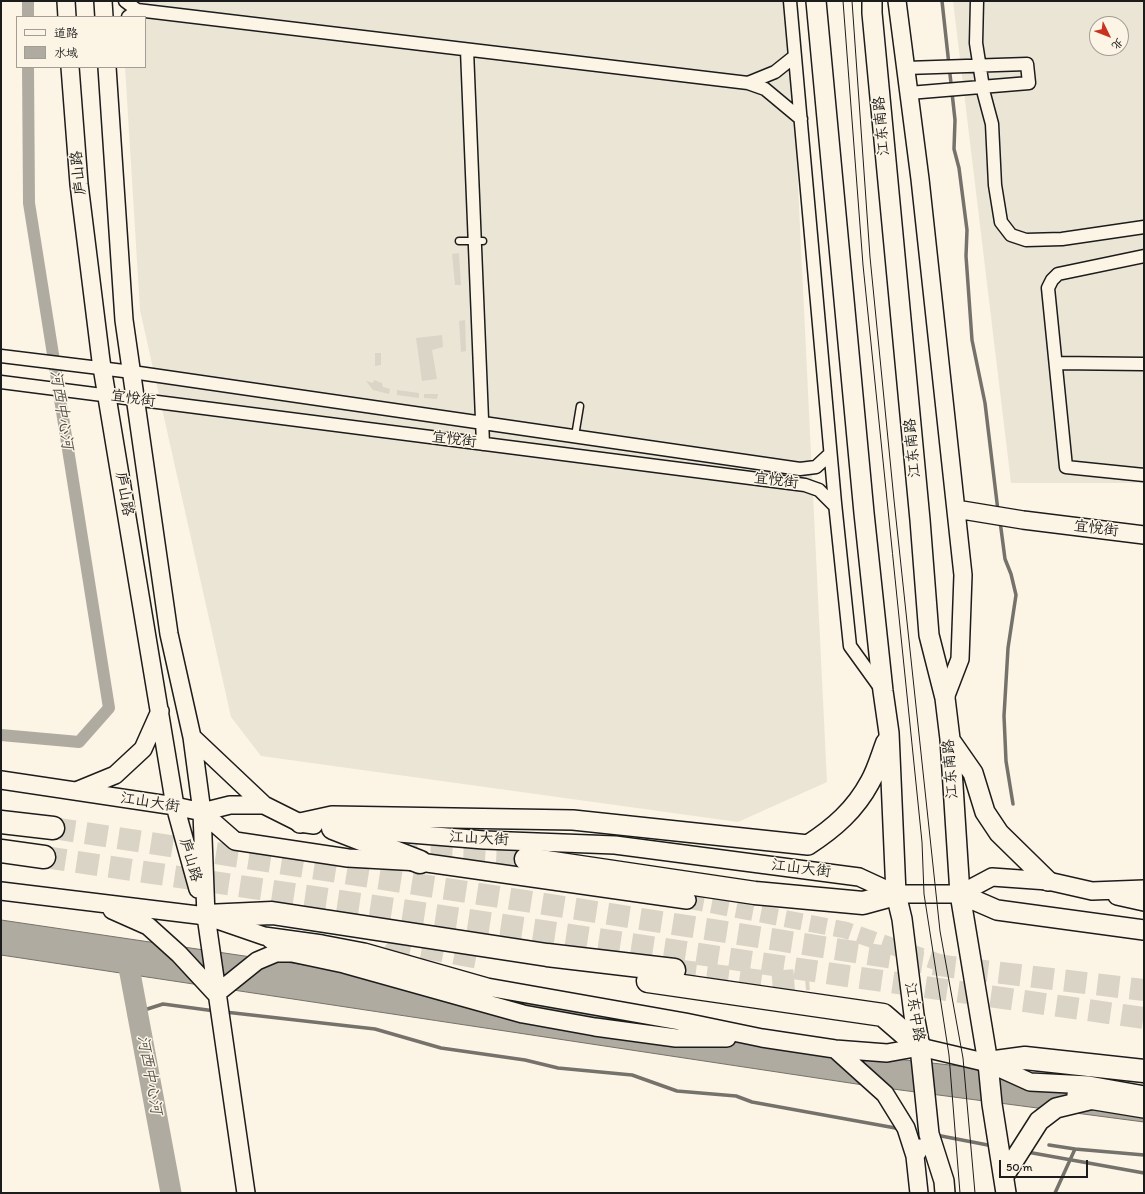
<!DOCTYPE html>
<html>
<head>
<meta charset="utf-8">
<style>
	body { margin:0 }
	#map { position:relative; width:1145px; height:1194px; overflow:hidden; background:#fcf5e5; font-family:Itim,"LXGW WenKai TC",sans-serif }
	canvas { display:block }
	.frame { position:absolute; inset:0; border:2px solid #1c1c1c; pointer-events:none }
	.legend { position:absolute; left:16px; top:16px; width:130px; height:52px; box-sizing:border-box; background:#fcf5e5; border:1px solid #a29e95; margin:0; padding:5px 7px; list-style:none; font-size:12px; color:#1c1c1c }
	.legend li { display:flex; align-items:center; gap:8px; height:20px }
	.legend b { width:20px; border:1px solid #a29e95 }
	.north { position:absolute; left:1089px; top:16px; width:40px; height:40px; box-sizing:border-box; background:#fcf5e5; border:1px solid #a29e95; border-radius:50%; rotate:133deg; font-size:11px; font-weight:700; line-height:16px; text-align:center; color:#1c1c1c }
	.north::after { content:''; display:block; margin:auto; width:14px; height:18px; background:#c8321e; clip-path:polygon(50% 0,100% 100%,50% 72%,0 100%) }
	.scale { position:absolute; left:999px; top:1160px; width:89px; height:18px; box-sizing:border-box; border:2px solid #1c1c1c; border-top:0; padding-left:5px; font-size:12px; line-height:14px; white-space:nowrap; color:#1c1c1c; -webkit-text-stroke:3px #fcf5e5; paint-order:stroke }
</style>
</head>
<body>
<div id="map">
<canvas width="1145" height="1194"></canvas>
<div class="frame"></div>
<ul class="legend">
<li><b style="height:5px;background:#fcf5e5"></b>道路</li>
<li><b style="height:11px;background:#b0aba1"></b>水域</li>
</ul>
<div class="north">北</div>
<div class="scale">50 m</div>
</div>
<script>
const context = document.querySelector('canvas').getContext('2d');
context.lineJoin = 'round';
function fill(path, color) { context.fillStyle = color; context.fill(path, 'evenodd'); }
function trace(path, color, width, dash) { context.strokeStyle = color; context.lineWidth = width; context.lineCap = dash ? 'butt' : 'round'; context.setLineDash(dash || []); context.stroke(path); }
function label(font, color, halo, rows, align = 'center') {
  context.font = font + ' Itim,"LXGW WenKai TC",sans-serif'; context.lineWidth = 3; context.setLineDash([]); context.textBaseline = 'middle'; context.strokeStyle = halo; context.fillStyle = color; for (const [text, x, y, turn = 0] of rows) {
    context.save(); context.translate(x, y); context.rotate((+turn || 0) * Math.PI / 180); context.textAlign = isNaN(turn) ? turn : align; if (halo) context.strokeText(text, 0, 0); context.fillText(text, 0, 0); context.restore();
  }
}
fill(new Path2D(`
	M121,1H789L827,782L738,822L261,756L231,717L140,310L125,67H145V17H122Z
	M953,1H1144V483H1011ZM1097,24H1121V48H1097Z`), '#ebe5d6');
fill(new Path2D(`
	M459,253L461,285H455L452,254Z
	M465,320L466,351L461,352L459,321Z
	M442,335L443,347L432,350L437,379L422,381L416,338Z
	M375,353H381V365L375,366Z
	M374,380L382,383L383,387L390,389L389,394L373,390L366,381L373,383Z
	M397,390L419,393V398L397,395Z
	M424,394H438L437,399L424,398Z`), '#dbd5c8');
const water = new Path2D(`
	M1,920L515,996L870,1056L1144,1087V1122L870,1086L1,955Z`);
fill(water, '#b0aba1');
trace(water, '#75726c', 1);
trace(new Path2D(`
	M942,1L955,120L954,149L959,168L967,230L966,256L972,340L985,403L998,511
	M1000,521L1005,559L1011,574L1016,595L1008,648L1004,716L1006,761L1013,804
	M138,1012L163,1004L215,1011
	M225,1012L375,1029L441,1048L525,1060L558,1068L632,1075L677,1091L736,1096L752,1102L901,1129
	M936,1135L993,1146
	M1049,1145L1075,1149
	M1027,1152L1144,1173
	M1055,1193L1075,1149L1144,1155`), '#75726c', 3.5);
trace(new Path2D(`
	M28,1V17
	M1,735L79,742L109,708L29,203L28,67`), '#b0aba1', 12);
trace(new Path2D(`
	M127,957L171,1193`), '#b0aba1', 21);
trace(new Path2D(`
	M687,900L845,930L952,967`), '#dad4c7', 17, [17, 8]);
trace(new Path2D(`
	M53,828L952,967L1144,990
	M44,857L847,976L1144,1018
	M398,860L424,854L526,859
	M391,938L398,943L484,959
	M674,970L769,982L809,979`), '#dad4c7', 22, [22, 11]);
const lane = new Path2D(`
	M459,241H483
	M575,436L580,406`);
const street = new Path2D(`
	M125,1L137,10L128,17
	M790,1L835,503L850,646L881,689
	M977,1L976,43L984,94L992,124L995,185L1001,222L1011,235L1026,240L1062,239L1144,227
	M137,10L748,83
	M467,50L483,444
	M795,56L775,72L748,83L765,89L801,119
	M906,68L1027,64L1029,83L909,93
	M1144,256L1058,274L1052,280L1048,288L1066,467L1144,475
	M1,356L132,372L800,469L816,467L830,454
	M1056,363L1144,364
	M1,382L805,485L819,490L835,506`);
const secondary = new Path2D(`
	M66,1L67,17
	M103,1L104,17
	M897,1L920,179L963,575L960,659L945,698
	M70,67L79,184L101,361L175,806L198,889
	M107,67L124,320L169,634L192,737L202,812L206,916L246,1193
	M956,509L1023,520L1144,535
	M192,737L264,805
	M1,780L175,806L202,812L230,805H264L300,823L314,825
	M76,791L115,775L143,749L160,711
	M202,812L235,841L348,858L420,862L687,900
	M350,829L484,840L615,845L859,877L896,894H960L992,877L1048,881L1092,891L1144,889
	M1,891L206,916L264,936L322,944L364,952L487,987L685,1022L762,1038L835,1049L887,1053L920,1047L988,1063L1030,1082L1089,1085L1144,1095
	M1117,896L1144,902
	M112,910L148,926L179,954L216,994
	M270,939L292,953L344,964L523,1014L595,1027L676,1038H727
	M216,994L257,961L276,953H292
	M835,1049L885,1094L906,1128L915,1156
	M1076,1095L1089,1100L1144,1109
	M919,1193L915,1156L920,1148`);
const primary = new Path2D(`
	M816,1L864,513L883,691L889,733L896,894L902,919L914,1015L920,1047L929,1134L944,1181L945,1193
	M872,1V13L920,520L929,635L945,698L950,739L960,894L988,1063L992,1104L1006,1193
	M950,740L973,773L985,812L999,833L1048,881
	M300,823L332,816L573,820L808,845C834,828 855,810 870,782C877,770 881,755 886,742
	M960,894L997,910L1144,930
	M1004,1176L1039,1121L1056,1108L1089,1100`);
const highway = new Path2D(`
	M1,822L53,828
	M333,828L420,862
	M1,851L44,857
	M526,859L755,893L863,903L896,894
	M206,916L272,913L547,955L674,970
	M648,981L883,1015L920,1047
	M988,1063L1025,1058L1144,1071`);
trace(lane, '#1c1c1c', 9);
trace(street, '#1c1c1c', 15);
trace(secondary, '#1c1c1c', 20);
trace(primary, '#1c1c1c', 22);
trace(highway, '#1c1c1c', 25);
trace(lane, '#fcf5e5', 6);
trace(street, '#fcf5e5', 12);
trace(secondary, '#fcf5e5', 17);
trace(primary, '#fcf5e5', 19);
trace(highway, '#fcf5e5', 22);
trace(new Path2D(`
	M843,1L863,265L922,842L924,894L949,1055L960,1193
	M852,1L870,257L894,500L940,931L963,1058L975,1193`), '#1c1c1c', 1);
label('15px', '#1c1c1c', '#fcf5e5', [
	["江东南路",882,126,-95],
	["庐山路",79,173,-95],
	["宜悦街",133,399,8],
	["宜悦街",454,440,7],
	["江东南路",913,448,-95],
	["宜悦街",776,481,7],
	["庐山路",124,494,80],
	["宜悦街",1096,529,7],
	["江东南路",951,769,-94],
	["江山大街",150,803,9],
	["江山大街",479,839,3],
	["庐山路",190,860,74],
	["江山大街",801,869,7],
	["江东中路",914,1012,81]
]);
label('italic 16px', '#575551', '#fcf5e5', [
	["河西中心河",61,410,81],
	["河西中心河",149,1075,80]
]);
</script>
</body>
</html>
